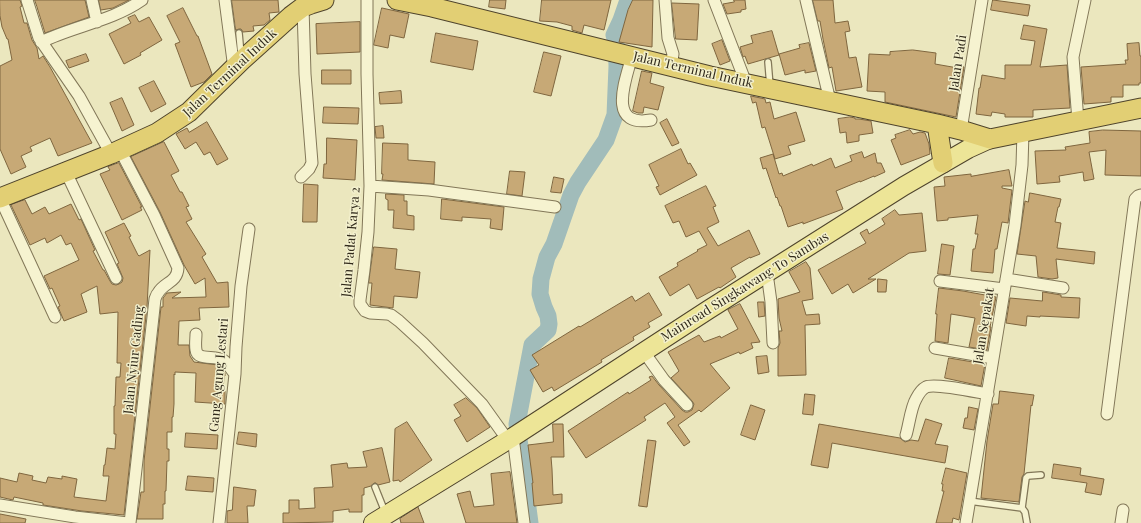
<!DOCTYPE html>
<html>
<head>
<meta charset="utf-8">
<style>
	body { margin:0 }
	canvas { display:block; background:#ebe7be }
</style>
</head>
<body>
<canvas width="1141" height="523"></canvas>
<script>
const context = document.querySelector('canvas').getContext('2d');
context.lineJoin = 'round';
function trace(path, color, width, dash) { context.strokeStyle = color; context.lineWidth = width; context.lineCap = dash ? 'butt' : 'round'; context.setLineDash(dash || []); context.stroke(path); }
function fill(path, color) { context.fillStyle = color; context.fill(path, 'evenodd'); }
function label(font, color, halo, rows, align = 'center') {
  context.font = font + ' "Playfair Display",serif'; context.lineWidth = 3; context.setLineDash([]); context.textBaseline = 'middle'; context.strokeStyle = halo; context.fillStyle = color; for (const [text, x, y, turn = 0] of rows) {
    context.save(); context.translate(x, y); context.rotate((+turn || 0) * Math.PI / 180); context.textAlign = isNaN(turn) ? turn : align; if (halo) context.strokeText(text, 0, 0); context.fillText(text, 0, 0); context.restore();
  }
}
trace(new Path2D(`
	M530,523L517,424L532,345L548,330L549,324L548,316L544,307L540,294L541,279L547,257L554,244L571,195L578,182L606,140L615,115L617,66L616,41L614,35L621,20L628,0`), '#a1bcba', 17);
const building = new Path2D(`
	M0,0H20L22,6L20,7L24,23H27L32,40L37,48L39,59L43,56L50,67L92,143L58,156L50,138L30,147L32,151L21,156L26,167L11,174L0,149V66L12,60L8,39H7L2,27L0,16Z
	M35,0H85L89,17L45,33L37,7Z
	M99,0H129L113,8L101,10Z
	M232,0H278L279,12L269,13L270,20L264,25L253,26L254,31L243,32L241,29H239L236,30Z
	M490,0H506L505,9L489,7Z
	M542,0H611L604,30L584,25L582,33L572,30V26L557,22L540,21Z
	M633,0H653L652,47L619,42L628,10Z
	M734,0H745L746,9L741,10V12L727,14L723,4L734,2Z
	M813,0H833L835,23L848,21L850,31L845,32L849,58L856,57L862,87L836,91L832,67L829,68L823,39L820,21H818Z
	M993,0L1030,5L1028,16L991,10Z
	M672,3L699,4L697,40L676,39Z
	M183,8L197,36H198L212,74L204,82L191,87L175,44L180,42L167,16Z
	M382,8L409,14L404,38L390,35L388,48L374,45Z
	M135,15L139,22L149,17L162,40L140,53L141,55L124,64L109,34L131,23L128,18Z
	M360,22V52L317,54L316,24Z
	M1024,25L1047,29L1040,67L1067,65L1070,108L1033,110V117H1005V114L992,112L991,116L976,114L979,88H980L982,75L1005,79V65H1031L1035,41L1021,39Z
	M772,31L779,55L748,64L745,56L743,57L740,47L753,43L751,36Z
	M436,33L478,41L473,70L431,62Z
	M722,40L730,61L720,65L712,44Z
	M809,43L816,71L805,73V70L785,75L779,54L800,48L799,45Z
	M1139,43L1140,56H1141V83H1139V85H1123V97H1111V102L1084,104L1081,67L1126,64L1125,60H1128L1127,44Z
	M913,50L936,53L935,64L958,68L959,66L964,67L956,117L885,102V92L867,91L869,54L890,55V52Z
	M544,52L561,56L551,96L534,92Z
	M86,54L89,61L69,68L66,61Z
	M322,70H351V84H322Z
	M642,71L652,73L650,83L664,87L658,110L644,107L643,113H638L633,111Z
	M154,81L166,104L151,112L139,88Z
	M401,91L402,103L380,104L379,93Z
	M751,96L765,99L766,103L770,102L774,119L796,112L805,141L788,146L791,154L775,159L765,127L762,128L756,102L753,103Z
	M122,98L134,125L122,131L110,103Z
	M324,107L359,108L358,124L323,123Z
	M850,117L855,118V119H859L871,121L873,133L859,135V141L847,143L846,132L840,133L838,119Z
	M667,119L679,143L672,146L660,123Z
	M207,122L228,159L217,165L210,152L204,155L196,142L185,149L176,134L187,128L189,132Z
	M383,126L384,138H376L375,127Z
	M910,130L913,134L920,132L925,133L929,144L930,154L901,165L891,140L896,138L895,135Z
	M1103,130L1141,131V176L1105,175L1106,150L1089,152L1094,179L1084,181L1083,172L1059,176L1060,182L1037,184L1035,151L1066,150L1065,147L1090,143L1089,132Z
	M327,138L357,140L355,180L323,178L324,164H326Z
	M164,142L179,171L171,175L180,192H182L189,206L186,207L192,219L186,222L206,254L202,257L217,283L228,282L229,307L199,308L200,320L179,321L178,345H189L190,356L194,362L218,365L222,369L225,373V376H224L223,391H225V404L195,402L196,373L175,372V375L174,374V404L173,417H172V432H167V449H169V461H167L166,491H165V504H163V519H137L141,492H144V461L161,307H163V298L167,293L181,292L172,298L206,297L205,278L195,284L184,265L160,212L131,157Z
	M383,143L408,144V160L435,162L434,184L382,180L383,174H382Z
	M681,149L688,164L690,163L697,175L660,195L656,187L659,186L649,165Z
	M862,152L864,158L875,153L877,163H881L885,172L874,177V176L860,182V181L836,191L843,209L803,224V222L788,227L781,206H780L777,197L776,198L766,168L763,169L760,158L773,154L779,174L782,173L783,176L812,164L813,166L831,158L835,168L852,161L850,156Z
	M119,163L142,207H140L142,210L122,220L100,174L110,170L108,167Z
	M1009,170L1012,186H1002V188L1012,190L1008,223L1002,222L997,249H995L993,273L971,271L973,249H975L978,234H975L978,215L948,218V220L937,221L934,187L945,186L944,177L971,174V176Z
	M510,171L525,172L522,196L507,194Z
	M554,177L564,179L561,193L551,192Z
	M304,184L318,185L317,222H303Z
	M706,186L716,206L713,207L719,222L707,228L718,246L749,230L760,254L750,258V257L731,268L736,277L720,288L719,287L697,299L689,284L670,296L659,277L678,266L677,263L698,251L697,250L707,245L699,231L686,237L679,221L673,223L665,206Z
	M1030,193L1061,199L1059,207H1058L1055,222L1061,223L1057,248L1095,252L1094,264L1056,259L1058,278L1052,279L1038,277L1036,256L1017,254L1025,201L1028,202Z
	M386,194L404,195V201H407V215L414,216V230L393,228L394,210H388V200L386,199Z
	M442,199L504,207L502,230L490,228L491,219L462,217V221L441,219Z
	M25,200L32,214L45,207L49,214L71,204L79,220L81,219L95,250L93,251L103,270H104L110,281L112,284L116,285L119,284L122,282L123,278L117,264L119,263L105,232L124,223L131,236L129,237L138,255L139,256L150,250L147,307L124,515L82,511L43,505V503L14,497L13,500L0,497V478L17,482L19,473L33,476L32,480L46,483L48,477L62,479V476L77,479L74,497L106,501L109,476H103L104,465H105L107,448L115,449L116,434H114V406H115L116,377H120L121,363H117L118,312L100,314L97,286L81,294L87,312L64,321L58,307L60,306L52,288L50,289L44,276L79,260L71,243L66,245L61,235L47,243L45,238L30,245L11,205Z
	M895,210L899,215L922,213L926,251L909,253L868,279H876L853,293L848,284L832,294L818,270L866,243L860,233L867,229L869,234L885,224L882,219Z
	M942,244L954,246L950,275L938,274Z
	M374,247L397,249L395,269L420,272L417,298L394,296L393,308L370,305L372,283H369Z
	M806,262L810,268L813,299L802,301L806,315L819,314L820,324L805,325L806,375L778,376V348L780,343L779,331H782L779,318L778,299L800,292L789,272Z
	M878,279L887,280L886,292H878Z
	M939,288L963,291L996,297L990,327H991L987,350L969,347L975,318L951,314L948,343L935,341L937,314H936Z
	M1043,292L1061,295V297L1080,298L1079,318L1040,316V317L1027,316L1026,326L1006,323L1010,298L1042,301Z
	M649,293L662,315L648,323L650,327L633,337L634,340L601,360L602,362L554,391L552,387L543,392L530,370L539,365L532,355L579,326L580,327L632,296L635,301Z
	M758,302H764L765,316L759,317Z
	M740,304L760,342L751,343L753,348L740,354L739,352L710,364L730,388L701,412L699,410L678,425L690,442L684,446L667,423L675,417L665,403L644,417L646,420L586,458L568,431L628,392L629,394L651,380L649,377L652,376L659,385L682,410L685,412H688L692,410L694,404L692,401L671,378L679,371L668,352L699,335L704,342L720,336L721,338L738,329L728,310Z
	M767,356L769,372L758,374L756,357Z
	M949,358L985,364L981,386L945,378Z
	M1000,391L1034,395L1032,406L1031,405L1024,474L1022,477L1019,502L981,498L987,441L993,404H998Z
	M805,394L815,395L813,415L803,414Z
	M466,398L477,408L490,427L467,442L454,420L461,416L454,405Z
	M751,405L765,410L755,440L741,435Z
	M969,407L978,409L974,430L963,428L965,418H967Z
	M926,419L942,424L935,444L948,446L945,463L832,443L828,468L811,465L819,424L900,438L905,442L911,440L918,441Z
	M407,422L432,460L400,482L399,480L393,481L395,429Z
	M553,424H563L564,457H551L552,469L553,495L562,494V503L534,506L532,483H533L528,445L553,442Z
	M239,432L257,434L256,447L237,444Z
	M186,433L218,435L217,449L185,447Z
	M648,440L656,441L647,507L639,506Z
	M382,448L390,482L378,485L376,483H374L371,486L364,488V495H362V512H349V509L333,511V522L283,523V513H289V500H299V509L315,508L314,488L333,487L331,465L347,463L348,468L367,467L363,452Z
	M1054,464L1081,468L1080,475L1104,479L1101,495L1085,492L1087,483L1052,478Z
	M946,468L967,473L959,520L953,518L952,523H936L944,491H942L943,484H942Z
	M510,472L517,523H466L457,494L470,491L474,507L494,505L491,474Z
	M188,476L214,478L213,492L186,490Z
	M234,487L256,490L254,506H247L248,523H227V511L232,510Z
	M418,507L424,523H401L400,519Z
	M0,514L26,519L25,523H0Z`);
fill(building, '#c7a976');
trace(building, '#7f663f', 1);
const service = new Path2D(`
	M239,33L241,55
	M768,62L770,86
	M375,487L385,512
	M969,501L1022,508L1026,478L1028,476L1041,475
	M1022,508L1025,512L1027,523`);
const minor = new Path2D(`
	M27,0L39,38L79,96L111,154
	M92,0L97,22
	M225,0L234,69
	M367,0V74L370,186L368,232L364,270L360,300V304L365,311L370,313L387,314L391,315L399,321L423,343L482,404L507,439
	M665,0L668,38L673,54L671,66
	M714,0L746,83
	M806,0L830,101
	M41,42C74,26 112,21 142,0
	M632,56C626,79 606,128 651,120
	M1078,121L1073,57L1085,0
	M961,130L982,0
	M120,150L154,215L178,268C177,283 164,282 158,293C156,295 156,297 155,299L130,523
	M66,172L116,278
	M301,177L309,169L312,163L305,74L303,7
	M370,186L429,190L555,207
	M0,198L55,317
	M767,273L771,302L773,343
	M1006,279L1063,288
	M940,281L1004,289
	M196,334C196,339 195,344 196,350C197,361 215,355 223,360C228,363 231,370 235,374
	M935,348L993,358
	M644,352L664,380L687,405
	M1107,414L1135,199L1138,196L1141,195
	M906,435C909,425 911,407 916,399C918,395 922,389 926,387C935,383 976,392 988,394
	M513,437L524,523
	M0,505L75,517L128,523
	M219,523L235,374L236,347L241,286L249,229
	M966,523L1015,225L1022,165L1023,132
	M1121,523L1123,510`);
const primary = new Path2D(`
	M373,523L513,437L708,310L904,186L968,149L990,139`);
const trunk = new Path2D(`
	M397,0L432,7L710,76L937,124L961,130L990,139L1141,108
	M937,124L943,163
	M0,198L111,154L157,133L189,112L241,61L291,16L303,7L311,4L324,0`);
trace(service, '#827758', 8);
trace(minor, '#827758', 13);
trace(primary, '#4f442c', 20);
trace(trunk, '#4f442c', 21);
trace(service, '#f6f3d0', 5.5);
trace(minor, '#f6f3d0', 11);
trace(primary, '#ede597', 18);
trace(trunk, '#e2cf74', 19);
label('13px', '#322b1c', '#f3f0cd', [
	["Jalan Padi",958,63,-81],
	["Jalan Terminal Induk",693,70,13],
	["Jalan Terminal Induk",230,73,-43],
	["Jalan Padat Karya 2",351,242,-85],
	["Mainroad Singkawang To Sambas",745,287,-32],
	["Jalan Sepakat",984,326,-81],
	["Jalan Nyiur Gading",134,360,-84],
	["Gang Agung Lestari",219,375,-85]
]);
</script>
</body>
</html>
